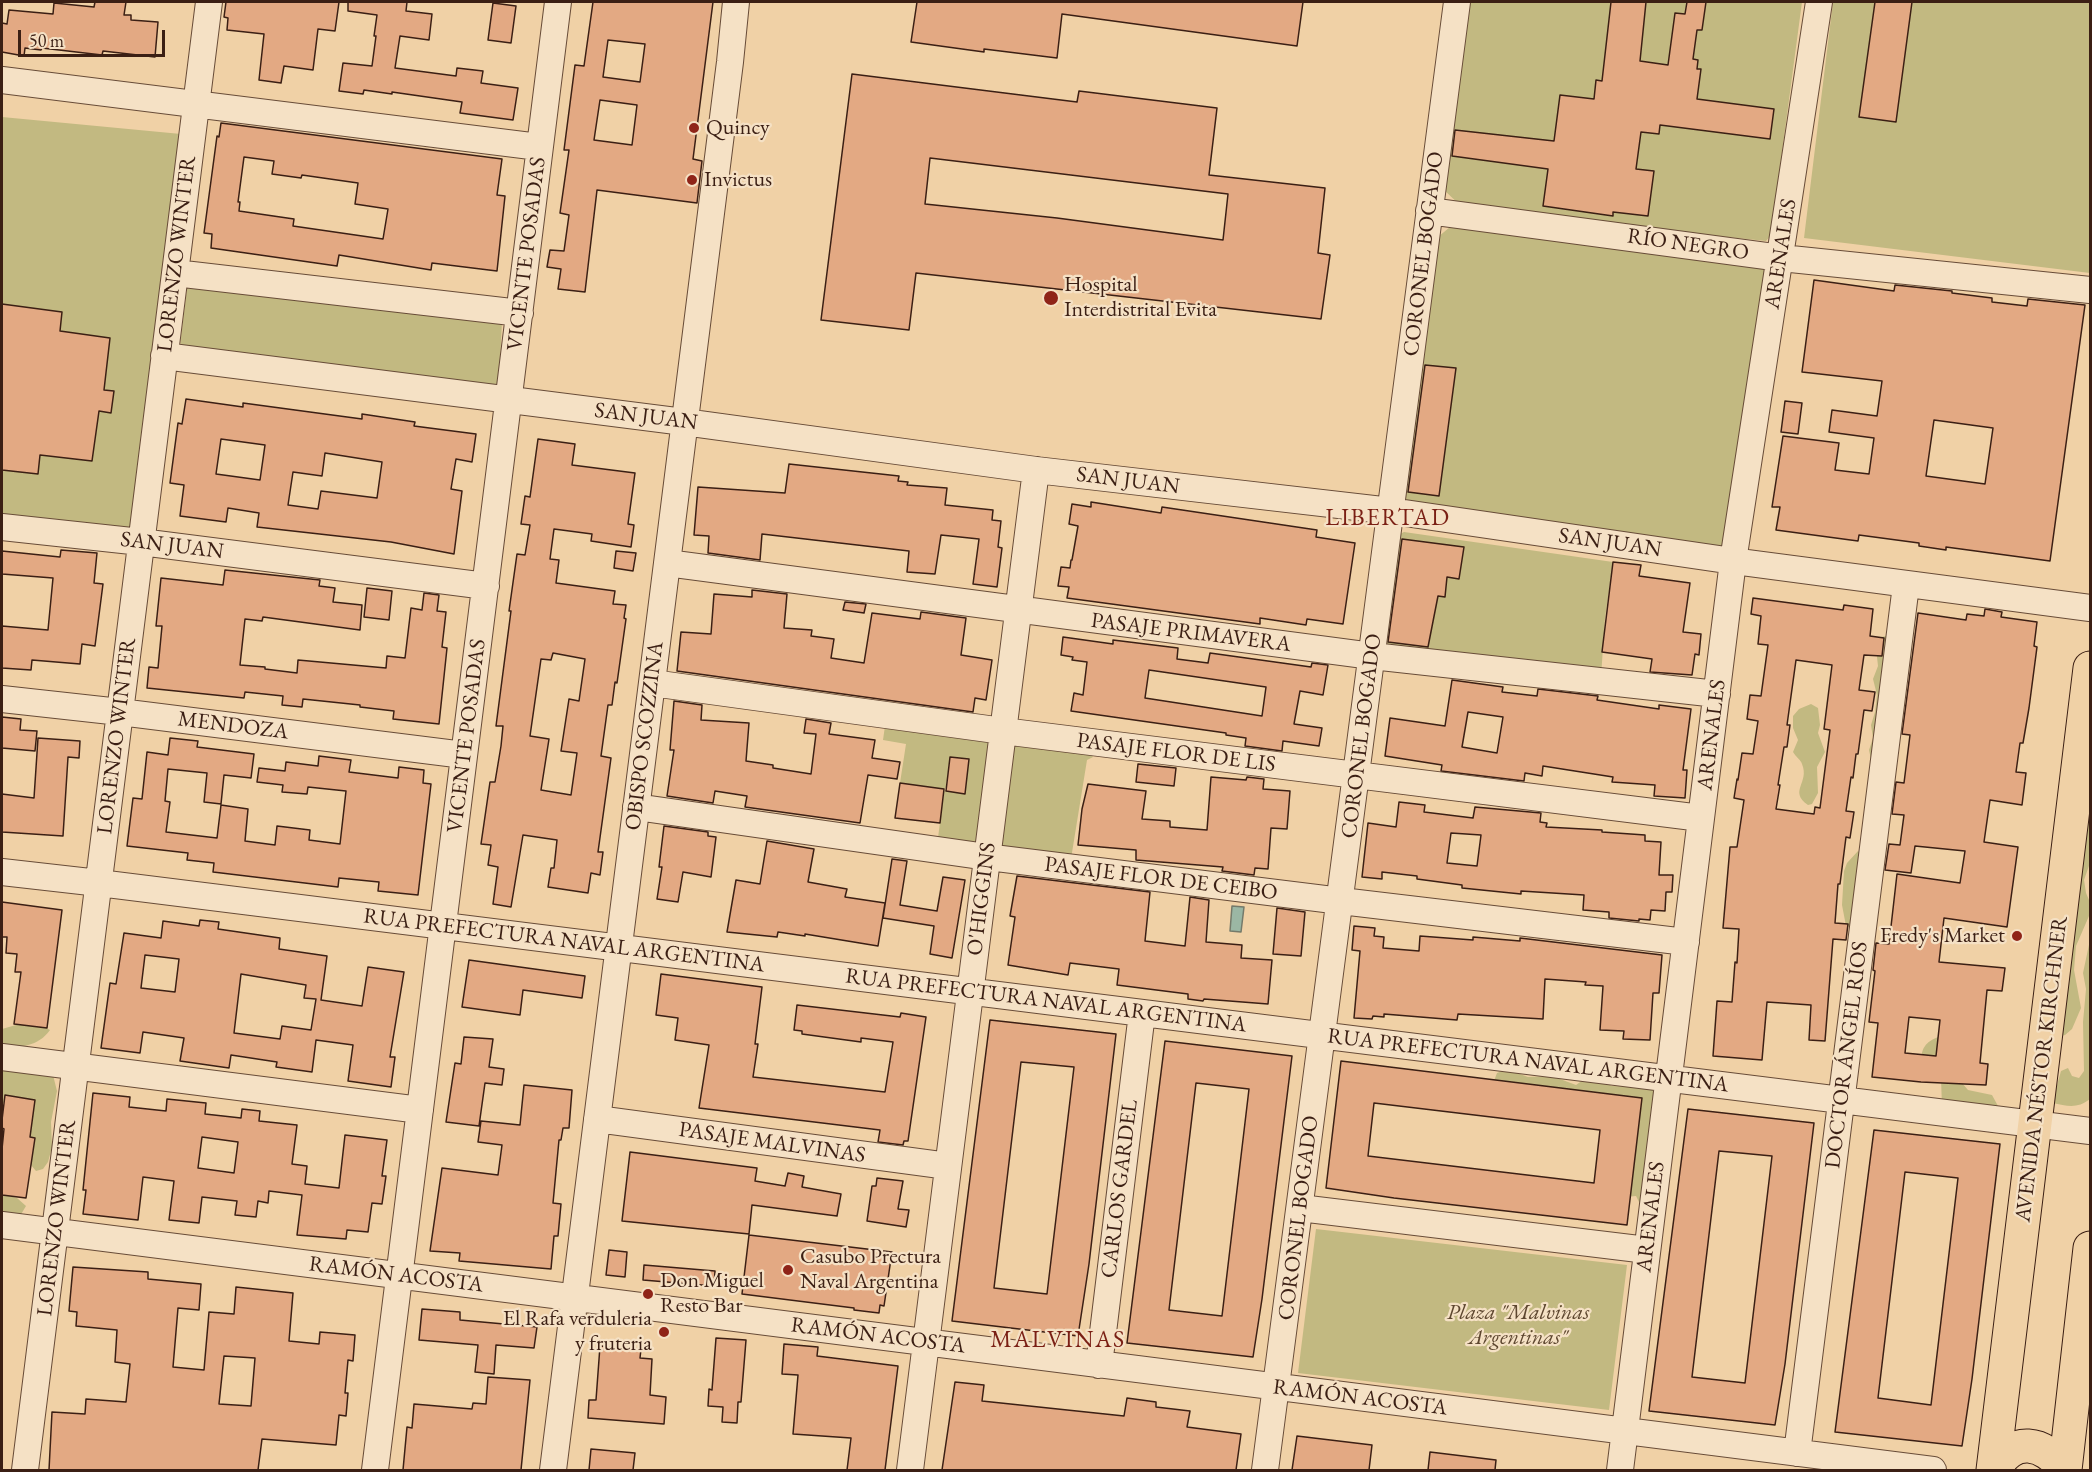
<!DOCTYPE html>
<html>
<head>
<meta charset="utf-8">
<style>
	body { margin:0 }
	#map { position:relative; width:2092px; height:1472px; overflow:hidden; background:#f0d1a6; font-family:"EB Garamond",serif }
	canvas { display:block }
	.frame { position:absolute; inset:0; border:3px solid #3b1f14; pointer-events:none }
	.scale { position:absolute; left:18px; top:30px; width:147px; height:27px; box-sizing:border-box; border:3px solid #3b1f14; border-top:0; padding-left:8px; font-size:18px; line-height:21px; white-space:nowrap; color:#3b1f14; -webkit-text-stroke:4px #f5e1c5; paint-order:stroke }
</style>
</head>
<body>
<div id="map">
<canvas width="2092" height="1472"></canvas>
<div class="frame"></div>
<div class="scale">50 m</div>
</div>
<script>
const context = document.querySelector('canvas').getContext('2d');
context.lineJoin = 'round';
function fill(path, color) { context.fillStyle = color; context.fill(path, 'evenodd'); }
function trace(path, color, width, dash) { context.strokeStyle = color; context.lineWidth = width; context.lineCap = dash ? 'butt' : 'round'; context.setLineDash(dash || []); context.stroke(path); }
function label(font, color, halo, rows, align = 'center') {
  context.font = font + ' "EB Garamond",serif'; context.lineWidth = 4.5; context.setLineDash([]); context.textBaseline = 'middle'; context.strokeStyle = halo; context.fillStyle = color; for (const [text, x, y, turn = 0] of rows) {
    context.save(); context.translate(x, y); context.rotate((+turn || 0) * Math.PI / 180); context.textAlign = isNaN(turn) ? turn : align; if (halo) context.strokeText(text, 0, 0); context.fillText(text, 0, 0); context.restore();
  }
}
fill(new Path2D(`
	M1464,2H1802L1771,235L1766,241L1465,210L1443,189Z
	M1833,2H2090V273L1804,238Z
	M2,117L181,134L129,534L2,519Z
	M1456,222L1761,264L1765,269L1731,548L1725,554L1398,506L1438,237Z
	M187,288L502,321L499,386L180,346Z
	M1404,532L1613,562L1605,618L1601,677L1385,650L1400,534Z
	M1891,635L1908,674V680L1872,764L1869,750L1873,738L1871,725L1875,712L1877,695L1873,679L1878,666L1876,648L1881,637Z
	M1811,704L1818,708L1820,725L1818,733L1825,752L1817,767L1818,793L1812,804L1808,805C1788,791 1810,783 1802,764C1801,760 1796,757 1793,752L1798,740L1793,728V716L1799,709Z
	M2090,704V863L2084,880L2086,893L2089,900V916L2076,946L2074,970L2081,1008L2072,1029L2065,1035L2058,1037Z
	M885,726L992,738L979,851L937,846L944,790L900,783L906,744L883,740ZM950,757L969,759L965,793L944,790L946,787Z
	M1021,742L1087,750L1093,757L1087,760L1070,865L997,857L1009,749Z
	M1858,851L1864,859L1858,921L1850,927L1846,926L1842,905L1844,871L1847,863Z
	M2090,940V1099C2077,1109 2068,1106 2052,1103L2061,1071L2068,1068L2072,1076L2079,1078L2084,1071L2083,1022L2086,989L2083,973Z
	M23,1023L39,1024L50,1030C38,1047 20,1047 2,1048V1029Z
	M1944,1035L1962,1083L1968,1090L1992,1095L1998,1106L1997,1109L1942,1107L1941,1078L1921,1060C1922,1044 1929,1040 1944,1035Z
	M2,1068L53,1075L57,1091L51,1122L52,1147L48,1162L43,1169L36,1171L31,1165L6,1102L2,1104Z
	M1502,1071H1512L1528,1077L1552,1076L1576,1085L1583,1080L1608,1082L1611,1086L1648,1087L1660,1093L1640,1204L1636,1196L1625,1197L1631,1137L1494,1081L1497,1073Z
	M2,1194L17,1198L26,1206L20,1216L2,1217Z
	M1316,1229L1627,1265L1609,1410L1298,1373Z`), '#c2b981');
const water = new Path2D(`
	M1232,906L1244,907L1241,932L1230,931Z`);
fill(water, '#9bb7a4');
trace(water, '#757a6a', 1.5);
const building = new Path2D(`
	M95,2H126L124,15H131V20L158,22L155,57L103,51L102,55L42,48L41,50L25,48L24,56L2,52V23L7,24L9,10L53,14L54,3L94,7Z
	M226,2H339L335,31L318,29L313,70L284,66L281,83L259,80L264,34L227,30L228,18L224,17Z
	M348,2H407L406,11L432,14L429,40L400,36L395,68L456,76L457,68L483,71L481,83L518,88L513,120L460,113L462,102L392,92V94L364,90L363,94L339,91L343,63L372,66L376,36H374L377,15L348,11Z
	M593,2H713L693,159L702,161L697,203L597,190L585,292L558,289L561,269L547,267L550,250L564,251L569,215L560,213L569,150H564L575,65L584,66ZM608,40L645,44L640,82L603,77ZM600,100L637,105L632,145L594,140Z
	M917,2H1303L1297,46L1062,14L1057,58L984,49V52L911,42Z
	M1611,2H1646L1640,61L1668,65L1675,13L1685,14L1687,2H1706L1702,30H1697L1693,59L1698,60L1697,69H1701L1697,99L1774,109L1770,139L1660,125L1659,134L1641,132L1636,169L1654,171L1648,216L1613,212V216L1543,206L1548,169L1452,156L1455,130L1554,141L1560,95L1594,99L1596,80L1602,81Z
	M1875,2H1912L1896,122L1859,117Z
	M493,3L516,6L511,43L488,40Z
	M852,74L1077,102L1079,91L1217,108L1209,175L1325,188L1318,253L1330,255L1321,319L916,273L909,330L821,320ZM930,158L1228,194L1223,240L1057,218L925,204Z
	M221,123L502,159L497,195L505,196L497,271L432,263L431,270L339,255L337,266L211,248L212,234L204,233L217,136L219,137ZM244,157L274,161L272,174L301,178L302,175L358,183L355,204L388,209L383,239L293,226L294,219L239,211L240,202H238Z
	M1814,280L1894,291L1895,285L1952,291V293L1992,298V302L2027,306L2028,299L2085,305L2050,561L1946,547V550L1919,546V543L1859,535L1858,541L1776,530L1780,507H1772L1783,436L1839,443L1835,470L1869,474L1874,438L1829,432L1832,410L1877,416L1882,381L1802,372ZM1934,420L1993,428L1985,484L1926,476Z
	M2,304L62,312L60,331L110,338L104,390L114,391L111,413L99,411L92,461L40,455L38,474L2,470Z
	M1425,365L1456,368L1439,496L1408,492Z
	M186,399L243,407V403L362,419V414L415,422L414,426L476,434L472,462L456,459L451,489L462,491L454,554L391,542L257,527L259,513L228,508L226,522L180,516L184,485L170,483L178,423L182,424ZM221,439L265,445L260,480L216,474ZM325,453L382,462L377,498L321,491L318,509L288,505L293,472L322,476Z
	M1785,401L1802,403L1798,434L1781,432Z
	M538,439L575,444L572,465L635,473L628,524L634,525L631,547L591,541L592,534L554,529L550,559L559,560L556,583L615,591L613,604L626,605L624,618L626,619L617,683L615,682L612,705H608L601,756L611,758L598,852H603L600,875L591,873L588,893L548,887L551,868H554L557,840L523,835L511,907L493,904L498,867L488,865L491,845L481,844L490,782H495L501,746L503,726H496L511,611H509L517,554L525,555L530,525L521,524L525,496L530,497ZM553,653L585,659L579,701L569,699L561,751L577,753L571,795L541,790L549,739L530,736L541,659L551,660Z
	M789,464L899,476L898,481L908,482L907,485L947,488L945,505L993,510L992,520L1001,521L998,547L1002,548L997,587L973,584L979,539L941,535L935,574L907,572L909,551L762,534L760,560L708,553L709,536L694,535L698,487L785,493Z
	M1091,502L1161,513L1162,507L1317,530L1316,537L1355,543L1343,624L1307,619L1306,625L1260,618V624L1067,598L1069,587L1058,586L1061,567L1070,568L1071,560H1072L1078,526L1069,524L1072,504L1091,507Z
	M1402,539L1464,547L1459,579L1447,577L1445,597L1438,596L1428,647L1388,642Z
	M61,550L97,553L94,583L103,584L95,646L82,644L80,664L32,660L31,670L2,668V626L48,630L53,578L2,574V551L60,557Z
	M616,551L636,553L633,571L614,568Z
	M1613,562L1641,565L1639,576L1690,583L1683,632L1701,634L1699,655L1695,654L1692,675L1650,672L1652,659L1602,652Z
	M225,570L320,580L319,586L335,588L333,602L362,605L360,630L263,617L262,621L245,619L240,665L265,667V669L297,673L298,660L386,668L387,656L405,658L411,608L422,610L424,593L439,595L437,611L446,612L442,647L447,648L439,724L393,719L394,711L360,707V705L303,699L302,707L282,705L283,696L245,692L244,698L147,688L149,667L158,668L162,626H156L161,578L223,585Z
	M367,588L392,591L389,620L364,617Z
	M752,590L787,594L784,628L812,630L811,636L834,639L831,658L864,663L872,613L920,619L921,612L966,618L961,655L992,660L986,700L975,698L973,712L677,671L681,632L711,634L714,594L752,597Z
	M1753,598L1843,610L1844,605L1873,609L1870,636L1884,638L1882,656L1864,655L1859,690L1875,692L1872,711L1864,710L1858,754H1856L1853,778L1851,777L1846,811L1854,812L1850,838L1846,837L1840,884H1838L1835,923L1848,924L1846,940L1833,939L1825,1041L1809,1040L1811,1005L1767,1002L1762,1060L1713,1056L1717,1001L1732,1002L1735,962L1737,963L1739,929L1723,928L1730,847H1737L1744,800L1734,798L1737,779L1738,780L1742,753L1753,754L1758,721L1747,719L1750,695L1761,696L1768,645L1758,644L1761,616L1751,614ZM1796,660L1832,665L1824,729L1830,730L1820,808L1815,807L1814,814L1776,809L1780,785H1778L1784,747H1787L1790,725H1787Z
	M845,602L866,604L864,613L843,610Z
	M1985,609L2002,612L2001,617L2037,622L2034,646L2037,647L2029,708L2023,743H2020L2016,772L2026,773L2022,805L1990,800L1984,842L2018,847L2007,927L1944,918L1939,962L2005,968L2002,991L1987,990L1980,1063L1988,1064L1986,1085L1921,1082L1872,1077L1878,1023L1869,1022L1875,971L1873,970L1876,943L1889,944L1897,874L1960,883L1965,851L1915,846L1911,873L1885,870L1889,844L1900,845L1904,815L1892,814L1896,782L1904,783L1910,735L1902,734L1918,613L1966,620L1967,614L1984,616ZM1909,1017L1940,1020L1936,1056L1905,1053Z
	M1063,637L1113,644V640L1178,648L1177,659L1208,663L1210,653L1311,667L1312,663L1328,665L1323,695L1300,691L1294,724L1322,728L1319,746L1283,741L1282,751L1245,746L1246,738L1226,735V733L1071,711L1074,693L1083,695L1087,662L1072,660L1073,657L1061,655ZM1149,670L1266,687L1262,716L1145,698Z
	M1452,680L1503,687L1502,692L1537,696L1538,689L1598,696L1597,700L1659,709V705L1691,709L1683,770H1687L1685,798L1654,796L1655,785L1612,782L1613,777L1543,766L1542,776L1525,773L1524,781L1441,771L1442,765L1385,756L1390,718L1445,726ZM1468,712L1503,717L1497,753L1462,747Z
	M674,701L702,705L701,720L749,723L746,761L773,765V768L811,774L816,734L804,733L806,719L831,723L829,734L875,740L872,758L900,762L897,779L868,775L860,823L745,807L747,796L715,791L713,803L667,796L674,750H670Z
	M2,717L21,719L20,730L37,731L35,751L2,748Z
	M38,738L80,741L79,758L68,757L63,836L2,832V794L34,798Z
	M170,738L198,741L197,747L254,754L251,778L224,775L221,804L204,802L207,773L168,769L165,801L170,802L166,832L217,838L221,805L248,809L245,841L275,845L277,826L310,830L309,840L340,844L346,791L308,787L307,794L282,792L283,785L257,782L259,768L285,771L286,762L318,766L319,756L351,760L349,772L398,778L399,767L424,770L423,783L431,784L418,895L378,891L379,882L339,878L338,887L213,872L214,863L187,860L188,853L127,846L133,798L142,799L147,752L168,755Z
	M950,757L969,759L965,794L946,791Z
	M1138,764L1176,768L1174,786L1136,782Z
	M1211,777L1246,780L1247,777L1264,779L1263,789L1290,791L1287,829L1271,828L1268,869L1255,868L1254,875L1222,871L1223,867L1136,860V850L1078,845L1082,809L1088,784L1146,791L1142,819L1170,821V827L1207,830Z
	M900,783L944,789L940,823L895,818Z
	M1399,802L1425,805L1424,812L1473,818L1475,807L1541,813L1540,822L1547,823L1546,827L1602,830V832L1645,835V841L1661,842L1659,875H1673L1672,892H1666L1665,911L1651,910L1650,920L1639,919V921L1609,918V912L1583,910L1584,895L1521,891V894L1462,888V885L1417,879V876L1382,872V879L1362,877L1368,823L1396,827ZM1451,833L1481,835L1477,866L1447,863Z
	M664,826L708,832V836L716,837L711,877L683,872L678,902L657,899L662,867H659Z
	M767,841L814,849L808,882L847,889L845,897L885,903L878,946L805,934V936L778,932L777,937L727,932L736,880L760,884Z
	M892,859L907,861L900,905L937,911L943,877L965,880L952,958L930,954L934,926L883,918Z
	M1017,876L1150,892L1145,941L1185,946L1190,897L1209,900L1206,942L1242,945L1241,958L1272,960L1268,1004L1204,999L1203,1001L1188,999V994L1117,985L1119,969L1070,963L1068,975L1008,965L1015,917L1010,916Z
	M2,902L62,910L47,1028L14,1024L21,972H15L17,954L6,953L7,937H2Z
	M1277,908L1305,912L1301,956L1273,954Z
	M200,920L219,922L218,929L280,938L279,949L327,956L321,1000L362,1006L368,967L404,972L390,1057H395L391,1087L348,1081L353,1045L316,1040L312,1072L276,1067L277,1062L231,1055L229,1068L180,1061L184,1038L143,1032L140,1053L101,1048L110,983L116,984L124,933L161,938L163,921L199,926ZM145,955L179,959L175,992L141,988ZM241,974L306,985L304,998L316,999L311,1030L282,1026L280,1039L234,1033Z
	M1354,926L1375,928L1374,936L1384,937L1383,948L1419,951L1420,936L1473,940V937L1520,941V938L1662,955L1659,993H1653L1650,1040L1623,1039L1624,1031L1600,1030L1603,986L1585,985L1586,982L1545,979L1543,1019L1458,1014L1457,1020L1384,1014V1017L1373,1016L1372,1019L1354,1018L1360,951L1352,950Z
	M469,960L585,976L582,998L523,990L520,1015L462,1007Z
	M661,974L762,987L755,1044H758L753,1077L885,1092L893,1042L861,1038V1042L802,1034V1031L794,1030L797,1005L900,1017L901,1013L926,1017L908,1141H904L903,1145L878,1142L880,1130L699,1108L709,1045L675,1040L678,1018L656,1015Z
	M990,1020L1116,1034L1089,1264L1078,1336L952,1321ZM1021,1062L1074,1067L1047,1294L994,1288Z
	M464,1037L493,1039L489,1067L504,1069L502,1085L485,1083L479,1126L446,1122L455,1063L461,1064Z
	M1165,1041L1292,1056L1262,1299L1253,1357L1127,1343ZM1196,1083L1249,1089L1222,1316L1169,1310Z
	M1341,1061L1642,1098L1627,1225L1394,1198L1326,1188ZM1374,1103L1600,1130L1594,1183L1368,1156Z
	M524,1085L572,1090L569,1128H563L561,1140H559L553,1203L561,1204L558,1236H554L551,1269L459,1261L460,1253L430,1251L442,1168L498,1175L502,1145L478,1142L481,1121L520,1125Z
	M93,1093L130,1097L129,1107L166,1111L167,1099L206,1103L205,1114L241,1118L242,1109L260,1111L259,1121L297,1125L292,1164L307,1166L305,1184L339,1188L345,1135L387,1140L382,1176H386L382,1204L372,1203L368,1232L347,1230L346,1239L297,1235L302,1195L269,1191L268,1203L258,1201L256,1217L235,1215L237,1201L202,1197L199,1223L169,1220L174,1181L143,1177L138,1220L83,1214L86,1190H83ZM202,1137L238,1142L234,1173L198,1168Z
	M5,1095L35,1100L30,1137L35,1138L26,1198L2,1195V1149L4,1129L2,1128V1120Z
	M1688,1109L1814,1123L1785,1364L1775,1425L1649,1411ZM1719,1151L1772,1156L1745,1383L1692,1377Z
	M1874,1130L2000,1144L1972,1379L1962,1446L1835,1432ZM1905,1172L1958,1178L1931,1405L1878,1398Z
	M630,1152L757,1168L755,1181L785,1186L788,1173L804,1176L802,1187L841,1194L837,1216L752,1205L749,1234L622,1221Z
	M877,1178L903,1181L898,1209L909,1210L906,1227L867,1221L872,1186H876Z
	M749,1235L892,1252L884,1306L880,1305L879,1313L854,1310V1308L742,1294Z
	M609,1250L627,1252L625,1277L606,1275Z
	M644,1265L715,1271L714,1286L643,1280Z
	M73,1267L148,1272V1279L201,1284L199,1310L178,1308L173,1367L204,1370L209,1312L234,1314L236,1287L293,1293L289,1341L319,1344L320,1332L355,1335L353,1361L348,1360L345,1393H348L346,1416L339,1415L336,1445L262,1439L258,1470H49L52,1412L85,1414L86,1399L126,1402L130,1364L115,1362L117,1330L76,1326L77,1312L69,1311ZM224,1356L255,1358L251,1406L219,1404Z
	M422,1309L460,1312V1320L537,1327L534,1348L496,1345L494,1374L475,1372L478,1345L419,1340Z
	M716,1338L746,1340L741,1402H738L737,1423L722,1422L723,1407L708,1406L709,1389L712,1390Z
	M784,1344L818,1347L817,1356L898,1366L885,1470H847L851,1438L793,1434L798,1375L782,1374Z
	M600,1346L641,1349L640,1358L652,1359L650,1395L666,1397L664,1424L588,1418L589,1400H596Z
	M488,1377L530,1380L521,1470H403L407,1427L412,1428L414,1404L472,1409L473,1403L486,1404Z
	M955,1382L984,1385L982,1401L1124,1416L1127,1398L1156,1402V1407L1190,1411L1187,1427L1241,1434L1236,1470H942Z
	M1297,1436L1372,1445L1369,1470H1292Z
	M591,1449L635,1453L633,1470H589Z
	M1430,1452L1496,1460L1495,1470H1428Z`);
fill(building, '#e3a983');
trace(building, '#3b1f14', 1.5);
const minor = new Path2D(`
	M2,80L539,147
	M1429,211L1781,258L2090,290
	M175,273L520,313
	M164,356L684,422L1036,470L1391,511L1733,561L2090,608
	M2,527L141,542L486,586
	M667,563L1372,656L1717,694
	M652,683L1003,731L1701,818
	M2,699L120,712L464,755
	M636,807L987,857L1341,901L1686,942
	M2,872L99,883L2090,1131
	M2,1057L420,1110
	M597,1119L948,1166
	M1300,1208L1647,1250
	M2,1225L1933,1470
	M1099,1365L1142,1013
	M1797,1453L1906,585
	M25,1470L209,2
	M375,1470L558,2
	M553,1470L730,62L736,2
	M910,1470L1036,470
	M1265,1470L1457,2
	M1620,1470L1733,561L1819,2`);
const major = new Path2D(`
	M1993,1470L2090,668
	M1995,1470C2011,1435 2045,1441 2064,1470
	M2065,1470L2090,1248`);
trace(minor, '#684c38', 28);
trace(major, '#3b1f14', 35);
trace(minor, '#f5e1c5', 26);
trace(major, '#f0d1a6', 33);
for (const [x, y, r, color] of [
	[694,128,6,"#8f2418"],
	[692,180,6,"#8f2418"],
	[1051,298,8,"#8f2418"],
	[2017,936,6,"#8f2418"],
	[788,1270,6,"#8f2418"],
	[648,1294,6,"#8f2418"],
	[664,1332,6,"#8f2418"]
]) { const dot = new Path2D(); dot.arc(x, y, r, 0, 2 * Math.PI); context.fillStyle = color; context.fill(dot); trace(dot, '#f5e1c5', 2); }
label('22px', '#3b1f14', '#f5e1c5', [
	["Quincy",706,128],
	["Invictus",704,180],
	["Hospital",1064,285],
	["Interdistrital Evita",1064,310],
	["Fredy's Market",2005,936,"right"],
	["Casubo Prectura",800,1257],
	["Naval Argentina",800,1282],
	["Don Miguel",660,1281],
	["Resto Bar",660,1306],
	["El Rafa verduleria",652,1319,"right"],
	["y fruteria",652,1344,"right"]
], 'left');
label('22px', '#3b1f14', '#f5e1c5', [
	["RÍO NEGRO",1688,245,8],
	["LORENZO WINTER",177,254,-83],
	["VICENTE POSADAS",527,254,-83],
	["CORONEL BOGADO",1424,254,-83],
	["ARENALES",1781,254,-81],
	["SAN JUAN",646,417,7],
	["SAN JUAN",1128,481,7],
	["SAN JUAN",1610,543,8],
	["SAN JUAN",172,546,7],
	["PASAJE PRIMAVERA",1191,633,7],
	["MENDOZA",233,726,7],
	["ARENALES",1712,735,-83],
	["LORENZO WINTER",117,736,-83],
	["VICENTE POSADAS",467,736,-83],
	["OBISPO SCOZZINA",645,736,-83],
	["CORONEL BOGADO",1362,736,-83],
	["PASAJE FLOR DE LIS",1176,753,7],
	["PASAJE FLOR DE CEIBO",1161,879,7],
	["O'HIGGINS",982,899,-83],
	["RUA PREFECTURA NAVAL ARGENTINA",564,941,7],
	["RUA PREFECTURA NAVAL ARGENTINA",1046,1001,7],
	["DOCTOR ÁNGEL RÍOS",1847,1055,-83],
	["RUA PREFECTURA NAVAL ARGENTINA",1528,1061,7],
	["AVENIDA NÉSTOR KIRCHNER",2042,1069,-83],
	["PASAJE MALVINAS",772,1143,8],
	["CARLOS GARDEL",1120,1189,-83],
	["ARENALES",1651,1217,-83],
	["LORENZO WINTER",57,1218,-83],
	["CORONEL BOGADO",1299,1218,-83],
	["RAMÓN ACOSTA",396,1275,7],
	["RAMÓN ACOSTA",878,1336,7],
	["RAMÓN ACOSTA",1360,1398,7]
]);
label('italic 22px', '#5d462f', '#f5e1c5', [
	["Plaza \"Malvinas",1518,1313],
	["Argentinas\"",1518,1338]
]);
context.letterSpacing = '1.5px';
label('24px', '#7a1f14', '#f5e1c5', [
	["LIBERTAD",1388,518],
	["MALVINAS",1058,1340]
]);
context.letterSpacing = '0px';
</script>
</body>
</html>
